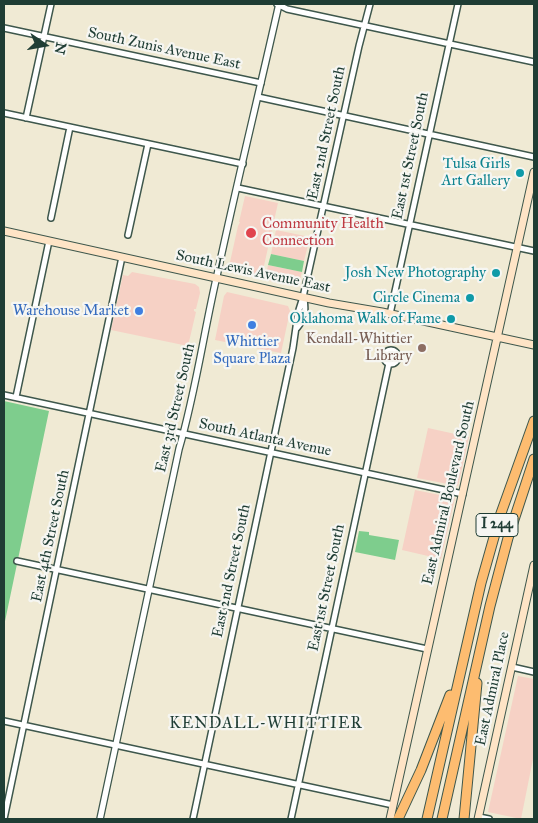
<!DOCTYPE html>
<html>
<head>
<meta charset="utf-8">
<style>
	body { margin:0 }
	#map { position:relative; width:538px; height:823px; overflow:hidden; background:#f0ead4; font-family:"IM FELL Great Primer",serif }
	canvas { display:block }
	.frame { position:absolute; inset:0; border:5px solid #1f3d34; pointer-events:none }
	.north { position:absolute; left:20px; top:20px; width:50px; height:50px; -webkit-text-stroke:4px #f6f6f2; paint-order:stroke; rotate:102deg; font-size:14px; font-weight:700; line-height:20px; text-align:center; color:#1f3d34 }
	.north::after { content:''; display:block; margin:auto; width:18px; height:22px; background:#1f3d34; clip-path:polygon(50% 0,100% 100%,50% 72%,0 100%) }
</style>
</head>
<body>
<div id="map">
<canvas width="538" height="823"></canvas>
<div class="frame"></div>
<div class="north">N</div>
</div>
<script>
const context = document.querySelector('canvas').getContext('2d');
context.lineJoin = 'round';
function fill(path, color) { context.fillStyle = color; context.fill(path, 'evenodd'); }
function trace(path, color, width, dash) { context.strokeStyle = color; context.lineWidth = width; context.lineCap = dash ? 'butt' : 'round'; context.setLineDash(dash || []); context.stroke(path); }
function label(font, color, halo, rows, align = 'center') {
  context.font = font + ' "IM FELL Great Primer",serif'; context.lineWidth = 4.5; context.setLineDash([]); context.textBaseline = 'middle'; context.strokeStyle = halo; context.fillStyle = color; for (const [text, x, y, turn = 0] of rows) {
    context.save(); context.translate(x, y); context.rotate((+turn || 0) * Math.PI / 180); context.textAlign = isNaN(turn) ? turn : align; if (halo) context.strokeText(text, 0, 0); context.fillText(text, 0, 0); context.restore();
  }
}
fill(new Path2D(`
	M245,196L278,203L261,279L228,271L238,226L240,222H239Z
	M276,230L310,237L304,261L271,254Z
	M268,265L302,272L298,287L265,280Z
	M132,272L195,284L199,287L200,293L196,309H194V311L196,312L188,346L111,330L123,275L128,276Z
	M227,292L288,306L290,311L281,353L215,340L224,296Z
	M428,428L469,437L458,486L417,478Z
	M415,490L455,498L441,559L402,550Z
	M518,676L534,679V754L521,819L488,812Z`), '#f6d1c5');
fill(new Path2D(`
	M271,254L304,261L302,272L268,265Z
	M4,401L49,411L4,626Z
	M359,531L369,532V535L399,540L395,560L355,552Z`), '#7ecd8d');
const minor = new Path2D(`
	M277,4L287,9L534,62
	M4,28L261,83
	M258,97L534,157
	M4,113L243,164
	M26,118L51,4
	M238,188L534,251
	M51,218L70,127
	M128,235L148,144
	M390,314L458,4
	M297,328C305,318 306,312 304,299
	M384 357a7 7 0 1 1 14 0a7 7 0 1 1-14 0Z
	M4,395L463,494
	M16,397L49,241
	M17,561L427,649
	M512,667L534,672
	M4,721L393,805
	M479,817L489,819
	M4,819L122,257
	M193,819L293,348L298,313L303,297L359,46L370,4
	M291,819L389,363`);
const tertiary = new Path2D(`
	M100,819L179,449C196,391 204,330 218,271C237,182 259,93 279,4`);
const secondary = new Path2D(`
	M4,231L329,303L382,312L534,345
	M390,819L534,172
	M478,819L534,565`);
const motorway = new Path2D(`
	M398,819L421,770L450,695
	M427,819L481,583L500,516L534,421
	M442,819L490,606L508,538L534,459
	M464,819L477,683`);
trace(minor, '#3e574c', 8);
trace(tertiary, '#3e574c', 8);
trace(secondary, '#3e574c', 9);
trace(motorway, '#3e574c', 11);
trace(minor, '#fff', 5);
trace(tertiary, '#fff', 5.5);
trace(secondary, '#fee4c6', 7);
trace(motorway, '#fdbc70', 9);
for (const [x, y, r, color] of [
	[520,173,5,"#0f9aa8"],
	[251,233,6,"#e0444e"],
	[496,273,5,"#0f9aa8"],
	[470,298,5,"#0f9aa8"],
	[139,311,5,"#3f7fe0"],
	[451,319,5,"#0f9aa8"],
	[252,325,5,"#3f7fe0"],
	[422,348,5,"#8d6e63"]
]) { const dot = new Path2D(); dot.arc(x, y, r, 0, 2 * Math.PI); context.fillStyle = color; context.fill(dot); trace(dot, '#f6f6f2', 2); }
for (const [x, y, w] of [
	[497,525,42]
]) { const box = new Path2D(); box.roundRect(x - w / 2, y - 11.5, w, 23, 4); context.fillStyle = '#f6f6f2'; context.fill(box); trace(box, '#1f3d34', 1); }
label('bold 14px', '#1f3d34', null, [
	["I 244",497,525]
]);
label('15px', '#1f3d34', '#f6f6f2', [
	["South Zunis Avenue East",164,49,12],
	["East 2nd Street South",327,133,-78],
	["East 1st Street South",411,156,-78],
	["South Lewis Avenue East",253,272,12],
	["East 3rd Street South",176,408,-77],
	["South Atlanta Avenue",265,438,12],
	["East Admiral Boulevard South",449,493,-77],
	["East 4th Street South",51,536,-78],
	["East 2nd Street South",232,571,-78],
	["East 1st Street South",327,588,-78],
	["East Admiral Place",493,689,-78]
]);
label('15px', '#0d838f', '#f6f6f2', [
	["Tulsa Girls",510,164],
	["Art Gallery",510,181],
	["Josh New Photography",486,273],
	["Circle Cinema",460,298],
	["Oklahoma Walk of Fame",441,319]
], 'right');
label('15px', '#be3a42', '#f6f6f2', [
	["Community Health",262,224],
	["Connection",262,241]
], 'left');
label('15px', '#366cbe', '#f6f6f2', [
	["Warehouse Market",129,311],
	["Whittier",252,342,"center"],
	["Square Plaza",252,359,"center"]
], 'right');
label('15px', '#785e54', '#f6f6f2', [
	["Kendall-Whittier",412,339],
	["Library",412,356]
], 'right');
context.letterSpacing = '1px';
label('16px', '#1f3d34', '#f6f6f2', [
	["KENDALL-WHITTIER",266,724]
]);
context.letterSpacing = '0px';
</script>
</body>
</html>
